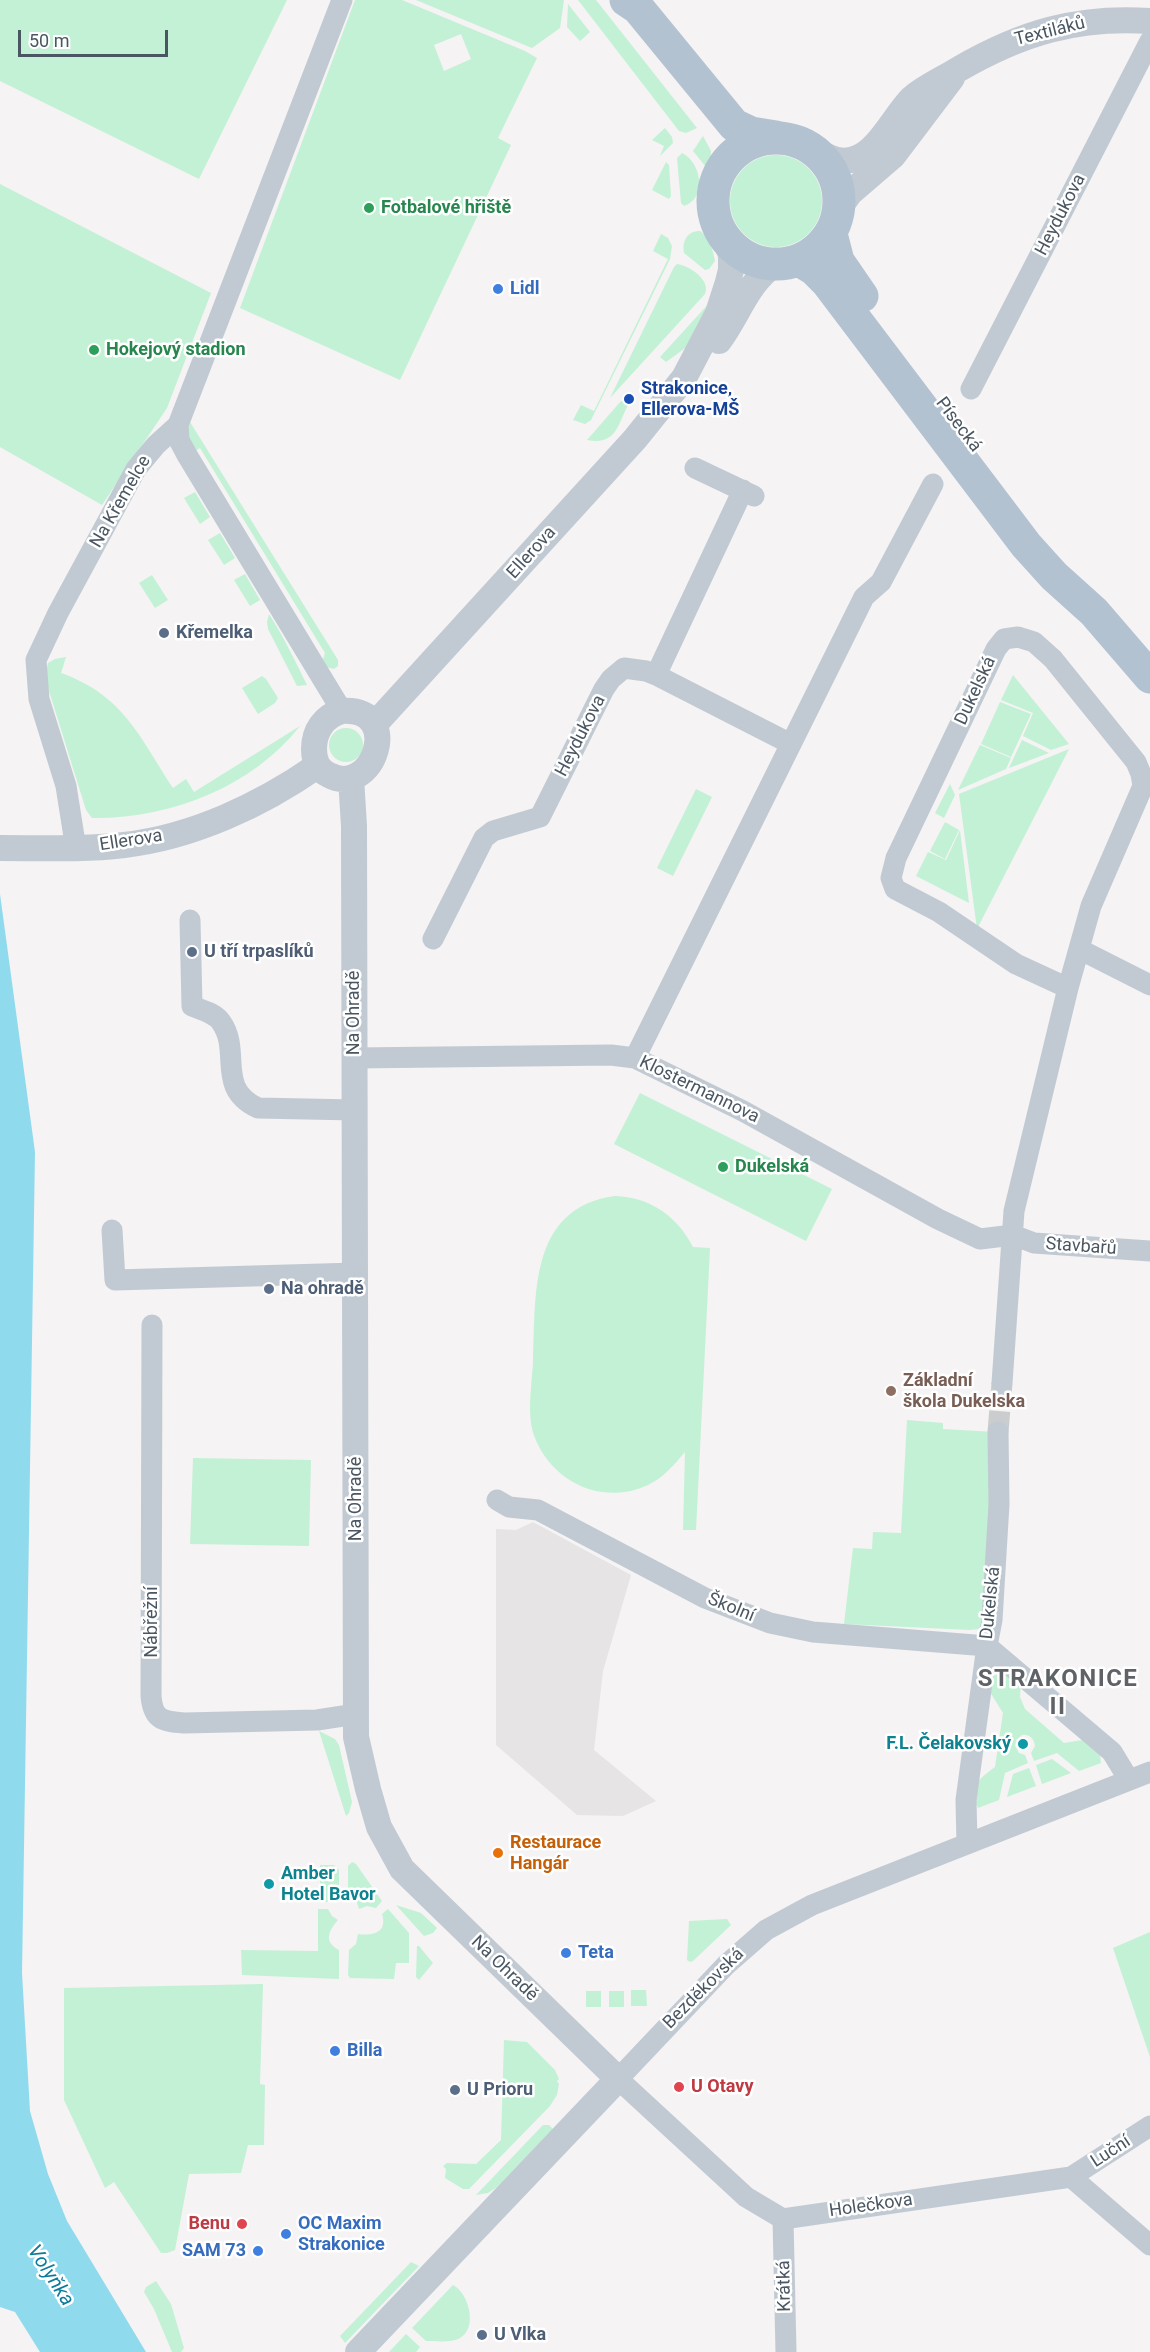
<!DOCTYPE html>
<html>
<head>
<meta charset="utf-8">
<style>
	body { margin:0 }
	#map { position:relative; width:1150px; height:2352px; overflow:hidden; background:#f5f3f3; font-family:Roboto,sans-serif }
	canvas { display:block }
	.scale { position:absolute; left:18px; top:30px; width:150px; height:27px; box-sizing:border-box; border:3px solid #4a5661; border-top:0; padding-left:8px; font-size:18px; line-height:21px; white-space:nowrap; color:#4a5661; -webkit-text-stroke:4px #fff; paint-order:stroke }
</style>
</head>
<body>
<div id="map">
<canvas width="1150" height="2352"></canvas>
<div class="scale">50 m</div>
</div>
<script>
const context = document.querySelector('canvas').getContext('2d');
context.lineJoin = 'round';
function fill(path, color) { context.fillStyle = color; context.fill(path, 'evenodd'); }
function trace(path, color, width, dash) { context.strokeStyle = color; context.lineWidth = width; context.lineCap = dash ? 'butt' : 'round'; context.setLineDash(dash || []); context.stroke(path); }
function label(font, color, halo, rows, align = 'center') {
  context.font = font + ' Roboto,sans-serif'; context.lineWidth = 5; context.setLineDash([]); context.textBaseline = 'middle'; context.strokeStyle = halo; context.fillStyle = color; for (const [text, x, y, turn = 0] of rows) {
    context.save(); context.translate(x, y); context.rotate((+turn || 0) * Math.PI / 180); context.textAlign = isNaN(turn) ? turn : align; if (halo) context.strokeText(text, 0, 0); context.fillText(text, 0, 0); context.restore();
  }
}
fill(new Path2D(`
	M533,1522L631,1575L603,1671L594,1750L656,1801L623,1816L577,1815L496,1745V1529L516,1530Z`), '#e6e4e5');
fill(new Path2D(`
	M0,0H287L199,179L0,81Z
	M355,0H402L525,51L537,58L498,138L511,145L400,380L240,308ZM461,34L471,59L444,71L434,45Z
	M416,0H564L560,28L532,48Z
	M578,0H596L697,128L686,133L679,131Z
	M568,4L590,32L580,41L567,27Z
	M665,128L672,137L673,143L660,156L664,146L652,140Z
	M703,136L711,151L710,172L693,151Z
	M682,153C701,162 708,198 684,206L681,203L677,158Z
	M730 201a46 46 0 1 1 92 0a46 46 0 1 1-92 0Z
	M666,162L669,165L671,196L669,199L652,190Z
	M0,184L211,293L167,408L102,505L0,447Z
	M700,231C710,237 713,251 715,261L709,269L705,270L684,253C682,241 687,231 700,231Z
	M661,234L668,238L672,246L670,259L591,420L585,424L573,420L581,405L594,411L668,259L653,251Z
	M677,264C690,266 711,280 705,294L610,398L674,267Z
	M712,300L688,346L666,362L660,357Z
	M621,401L629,403C618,423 617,446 587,440Z
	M185,418L190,422L338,660V666L334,669L326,667L323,659L325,653L200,448L192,453Z
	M195,492L210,517L200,524L184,498Z
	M220,533L235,558L224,565L208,540Z
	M245,574L260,600L250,606L234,580Z
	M152,575L168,600L155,608L139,583Z
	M269,614C284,637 295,661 307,685L297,686L268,629L267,622Z
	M66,657L61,673C123,695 139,736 173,788L186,779L194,792L300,726C252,787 170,819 92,818L86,810L45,678L48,663L55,659Z
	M1013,675L1069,744L1051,750L1023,736L1033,713L1001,700Z
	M262,676L266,679L278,698L275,703L258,714L242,688Z
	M1000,702L1031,714L1011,757L981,744Z
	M329 745a17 17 0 1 1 34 0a17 17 0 1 1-34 0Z
	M1022,740L1049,753L1009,768Z
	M980,745L1011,758L1006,769L958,790Z
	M1069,749L977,929L959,794Z
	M950,784L955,795L944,818L935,813Z
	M696,789L712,797L673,876L657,868Z
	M945,822L959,830L945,859L930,851Z
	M960,830L969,903L916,876L928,852L946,860Z
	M640,1093L832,1189L806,1241L614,1144Z
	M615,1196C650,1197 677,1216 693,1247L710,1248L696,1530H683L685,1452C674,1465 663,1478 648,1485C603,1506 553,1483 535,1438C526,1416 532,1385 533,1361C536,1296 528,1208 615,1196Z
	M907,1420L943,1423V1429L995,1432L986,1622L980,1629L970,1630L844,1624L853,1548L872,1549L873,1532L901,1533Z
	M193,1458L311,1460L309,1546L190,1544Z
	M1001,1672L1021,1683L1020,1697L1025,1709L1064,1743L1082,1740L1100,1755L1101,1763L1079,1771L1057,1753L1034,1761L1031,1753L1035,1746C1034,1738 1029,1734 1022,1735L1016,1740L1015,1746L1019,1753L1025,1755L1028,1763L1005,1773L999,1800L978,1808C968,1786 978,1780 995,1767L1003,1713L990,1692L993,1676Z
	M319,1731L335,1739L339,1745L352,1802L349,1813L346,1816Z
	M1052,1759L1071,1773L1042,1784L1036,1765Z
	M1029,1768L1036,1786L1007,1797L1013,1774Z
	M352,1862L356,1864L382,1901L376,1908L367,1906L359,1909L355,1897L348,1892V1866Z
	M320,1865H334L339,1870V1892L333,1895L329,1902H320Z
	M396,1905L421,1913L437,1928L433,1933L424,1936Z
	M318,1909H328L332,1916L338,1920C329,1930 323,1942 339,1950V1979L242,1975L241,1950L318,1951Z
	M388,1909L409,1933V1963H396L394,1979L350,1978L348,1975L349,1950L356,1944L358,1934C372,1936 388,1933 382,1914Z
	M727,1919L731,1925L693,1961L690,1962L687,1960L689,1921Z
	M1150,1932V2057L1113,1948Z
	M417,1946H419L433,1963L419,1980L416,1977Z
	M263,1984L260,2084L265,2085L264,2145H248L241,2173L189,2174L175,2250L167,2253H161L114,2182L105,2188L64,2100V1988Z
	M631,1990H646L647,2006H631Z
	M586,1991H601V2007H586Z
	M609,1991H624V2007H609Z
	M504,2040L527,2042L555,2070L559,2079L557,2081L559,2084L557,2095L550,2106L469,2189H463L445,2178L446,2169L443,2166L447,2163L476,2164L501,2140Z
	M543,2125H549L553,2129L497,2187L488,2193L476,2195Z
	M411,2262L419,2266L345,2343L340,2336Z
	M156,2281L171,2304L184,2348L181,2352H172L154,2309L144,2292L146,2287Z
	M453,2285C469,2293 478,2328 460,2338C451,2343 436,2341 426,2341L412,2328Z
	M406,2334L420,2347L416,2352H389Z`), '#c3f1d5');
fill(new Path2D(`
	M0,894L35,1152L22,1973L30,2111L48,2174L67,2221L146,2352H40L15,2312L0,2307Z`), '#90daee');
trace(new Path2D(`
	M998,1432L1002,1383`), '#caccce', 21, [21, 10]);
trace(new Path2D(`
	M971,389L1150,41
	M178,425L179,440L187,455L342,711
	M695,468L754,496
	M656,675L743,490
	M76,849L66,786L39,699L36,660L58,613L136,469L156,445L178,425L342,0
	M190,920L192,1006C202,1010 215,1013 221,1022C242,1051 215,1088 258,1108L355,1110
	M433,939L484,838L493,831L540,817L604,689L611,679L624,668L646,671L656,675L791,744
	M1079,949L1150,985
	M354,1058L611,1055L635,1058L743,1111L938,1219L980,1239L1013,1235
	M635,1058L864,597L881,582L933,484
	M112,1230L115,1280L356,1273
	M1013,1235L1034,1243L1150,1251
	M152,1325L151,1696C153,1720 162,1721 184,1723L317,1720L356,1714
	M1002,1383L1014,1211L1068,988L1091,906L1143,786L1141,774L1136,762L1053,659L1034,642L1018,637L1004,639L996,649L896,858L891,878L895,889L939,912L1016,964L1068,988
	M497,1500L509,1507L538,1510L705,1598L770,1623L813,1632L987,1646
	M987,1646L1112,1752L1129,1780
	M1150,1772L812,1905L766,1930L726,1965L618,2079L746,2197L783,2219L1071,2177L1150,2126
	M967,1844L966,1800L987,1646L992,1620L999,1504L998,1432
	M1071,2177L1150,2245
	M783,2219L786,2352`), '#c1cad2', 21);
trace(new Path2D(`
	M818,152C831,159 843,164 857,158C879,150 895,115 912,98C926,86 943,79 959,69C1021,33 1077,16 1150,21
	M840,207L850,193L893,156L952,78
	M719,341C739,314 747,283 775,264
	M342,711C405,707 373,799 329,775C318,770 314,761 314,749C314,731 324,716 342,711Z
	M375,724L635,439L684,378L718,313L728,282L731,270V255L724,236
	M351,778L354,826L356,1737L368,1789L379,1827L402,1869L618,2079L358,2352
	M0,848C41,848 82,850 124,845C193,837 261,805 317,766`), '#c1cad2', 26);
trace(new Path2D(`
	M626,0L638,8L734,125L751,133L776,137
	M713 201a63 63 0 1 1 126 0a63 63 0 1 1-126 0Z
	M831,234L838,261L862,296
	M799,260L814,269L827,282L1026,545L1054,576L1094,612L1150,677`), '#b3c2d1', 33);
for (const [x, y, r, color] of [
	[369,208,6,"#2e9e5b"],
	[498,289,6,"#3f7fe0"],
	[94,350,6,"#2e9e5b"],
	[629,399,6,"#1a4fb4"],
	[164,633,6,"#5c6f8a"],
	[192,952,6,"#5c6f8a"],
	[723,1167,6,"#2e9e5b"],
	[269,1289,6,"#5c6f8a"],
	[891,1391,6,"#8d6e63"],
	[1023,1744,6,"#0f9aa8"],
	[498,1853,6,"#e8710a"],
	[269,1884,6,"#0f9aa8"],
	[566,1953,6,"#3f7fe0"],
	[335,2051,6,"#3f7fe0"],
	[679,2087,6,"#e0444e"],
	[455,2090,6,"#5c6f8a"],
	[242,2224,6,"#e0444e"],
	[286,2234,6,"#3f7fe0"],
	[258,2251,6,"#3f7fe0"],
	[482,2335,6,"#5c6f8a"]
]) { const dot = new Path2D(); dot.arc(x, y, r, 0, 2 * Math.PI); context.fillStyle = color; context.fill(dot); trace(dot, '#fff', 2); }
label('18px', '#4a5661', '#fff', [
	["Textiláků",1050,32,-14],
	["Heydukova",1061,215,-63],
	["Písecká",958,425,53],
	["Na Křemelce",121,502,-60],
	["Ellerova",532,553,-48],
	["Dukelská",976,691,-65],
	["Heydukova",581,736,-63],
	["Ellerova",131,841,-9],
	["Na Ohradě",354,1013,-90],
	["Klostermannova",699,1090,26],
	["Stavbařů",1081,1247,4],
	["Na Ohradě",356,1499,-90],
	["Dukelská",991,1603,-84],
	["Školní",731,1608,22],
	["Nábřežní",152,1622,-90],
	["Na Ohradě",504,1969,44],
	["Bezděkovská",704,1989,-45],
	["Luční",1111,2152,-33],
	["Holečkova",871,2206,-8],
	["Krátká",785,2286,-91]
]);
label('bold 18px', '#27864d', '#fff', [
	["Fotbalové hřiště",381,208],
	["Hokejový stadion",106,350],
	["Dukelská",735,1167]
], 'left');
label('bold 18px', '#366cbe', '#fff', [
	["Lidl",510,289],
	["Teta",578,1953],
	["Billa",347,2051],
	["OC Maxim",298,2224],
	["Strakonice",298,2245],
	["SAM 73",246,2251,"right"]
], 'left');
label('bold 18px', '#164399', '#fff', [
	["Strakonice,",641,389],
	["Ellerova-MŠ",641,410]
], 'left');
label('bold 18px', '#4e5e75', '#fff', [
	["Křemelka",176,633],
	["U tří trpaslíků",204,952],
	["Na ohradě",281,1289],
	["U Prioru",467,2090],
	["U Vlka",494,2335]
], 'left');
label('bold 18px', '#785e54', '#fff', [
	["Základní",903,1381],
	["škola Dukelska",903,1402]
], 'left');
label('bold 18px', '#0d838f', '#fff', [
	["F.L. Čelakovský",1011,1744],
	["Amber",281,1874,"left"],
	["Hotel Bavor",281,1895,"left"]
], 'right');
label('bold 18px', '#c56008', '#fff', [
	["Restaurace",510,1843],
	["Hangár",510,1864]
], 'left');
label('bold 18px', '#be3a42', '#fff', [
	["U Otavy",691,2087],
	["Benu",230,2224,"right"]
], 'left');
label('italic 20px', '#0c7c9b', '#fff', [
	["Volyňka",50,2276,57]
]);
context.letterSpacing = '1.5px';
label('bold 24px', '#5f6368', '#fff', [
	["STRAKONICE",1058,1680],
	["II",1058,1708]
]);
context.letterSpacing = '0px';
</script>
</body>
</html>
